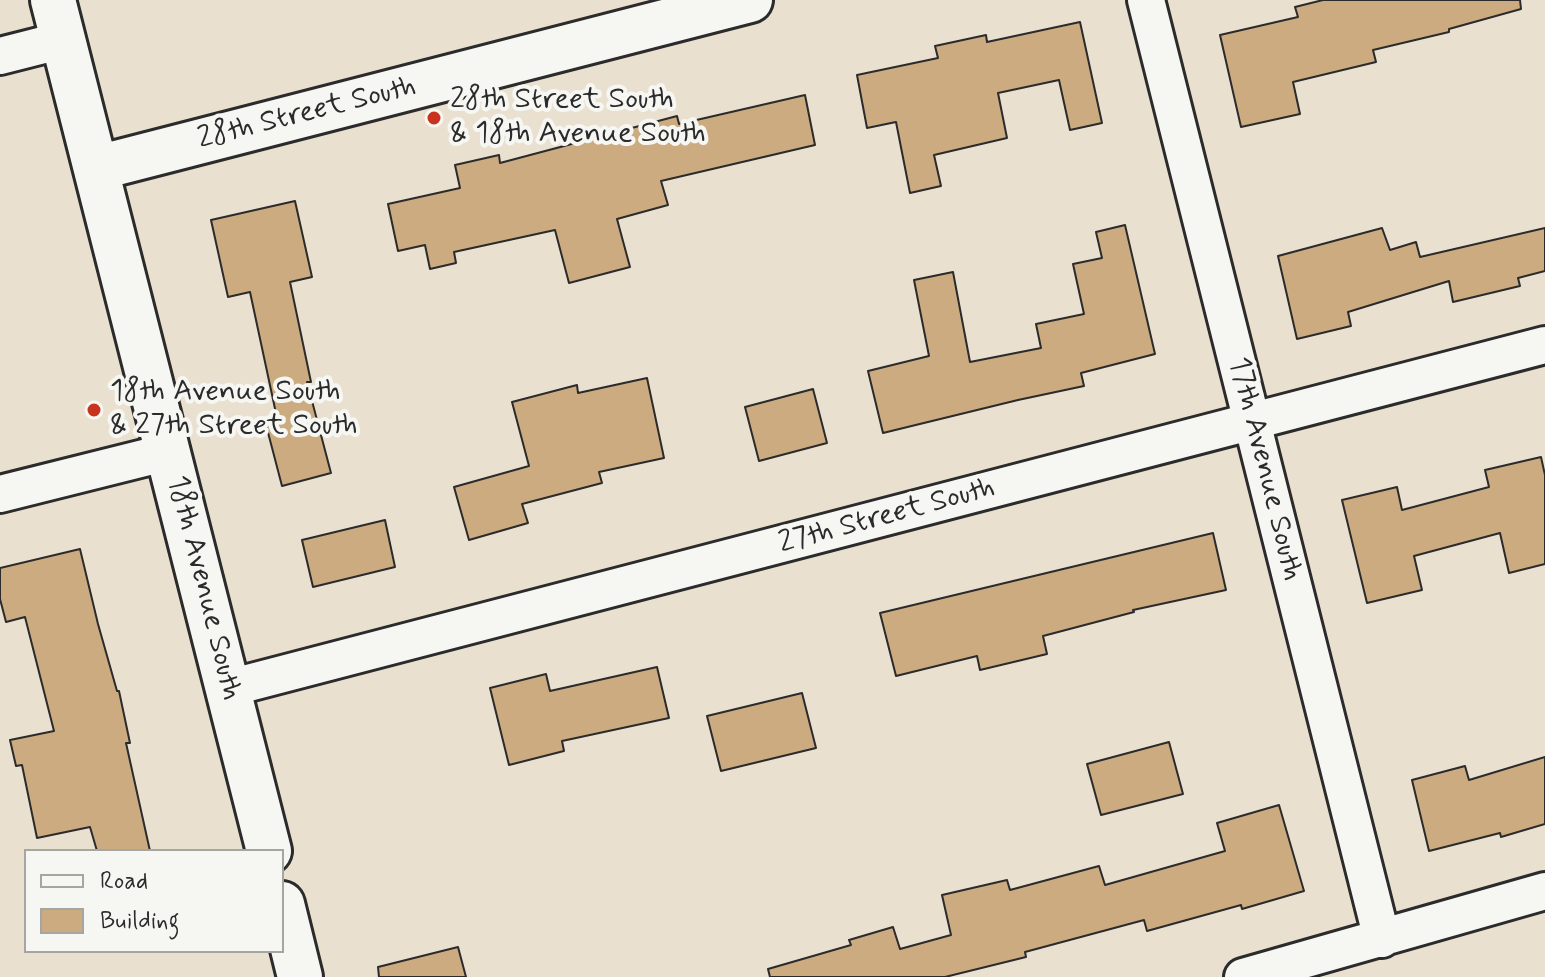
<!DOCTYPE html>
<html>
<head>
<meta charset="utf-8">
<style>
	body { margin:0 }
	#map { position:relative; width:1545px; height:977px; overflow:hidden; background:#e9e0d0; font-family:Mynerve,sans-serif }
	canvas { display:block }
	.legend { position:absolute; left:24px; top:849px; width:260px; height:104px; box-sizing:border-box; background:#f6f6f2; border:2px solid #a5a5a2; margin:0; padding:10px 14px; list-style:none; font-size:24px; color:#2b2b2b }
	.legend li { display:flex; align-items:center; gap:16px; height:40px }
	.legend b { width:40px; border:2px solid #a5a5a2 }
</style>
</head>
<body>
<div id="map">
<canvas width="1545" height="977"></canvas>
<ul class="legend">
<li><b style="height:10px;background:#f6f6f2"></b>Road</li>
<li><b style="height:22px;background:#cbab7f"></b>Building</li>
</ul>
</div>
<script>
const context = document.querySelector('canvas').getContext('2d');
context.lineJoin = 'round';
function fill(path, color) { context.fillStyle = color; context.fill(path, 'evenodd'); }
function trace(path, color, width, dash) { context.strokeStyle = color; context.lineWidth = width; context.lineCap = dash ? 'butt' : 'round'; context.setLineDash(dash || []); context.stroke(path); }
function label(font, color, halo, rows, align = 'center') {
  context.font = font + ' Mynerve,sans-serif'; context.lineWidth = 8; context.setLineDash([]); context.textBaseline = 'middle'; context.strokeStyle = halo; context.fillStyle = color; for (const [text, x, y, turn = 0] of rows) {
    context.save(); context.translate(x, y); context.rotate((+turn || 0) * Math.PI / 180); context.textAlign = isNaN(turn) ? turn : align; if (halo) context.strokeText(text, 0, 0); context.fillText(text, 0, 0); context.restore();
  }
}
const building = new Path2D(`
	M1323,0H1520L1521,9L1449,29V32L1373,50L1376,62L1293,82L1300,114L1241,127L1220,35L1298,17L1295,7Z
	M1080,22L1102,123L1070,130L1059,80L998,93L1007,138L934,155L941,186L910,193L896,122L867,128L857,75L938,58L935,46L986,35L987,42Z
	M805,95L815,145L661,181L668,205L617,219L630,267L569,283L555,230L454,252L456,263L430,269L425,245L398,251L388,204L460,188L455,165L499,155L500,163L677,116L679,124Z
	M295,201L312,277L290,282L311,382H307L331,473L282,486L265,421L277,418L250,292L228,297L211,220Z
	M1125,225L1155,354L1081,373L1084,386L1018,400L883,433L868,371L929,356L914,280L953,272L970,362L1041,348L1036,324L1084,314L1073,264L1102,258L1096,232Z
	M1382,228L1390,250L1416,242L1420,257L1545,228V271L1518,278L1520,286L1453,302L1449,281L1348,312L1351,326L1297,339L1278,256Z
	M647,378L664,458L599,472L602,483L522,504L528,523L469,540L454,487L529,466L512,402L577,385L578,393Z
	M813,389L827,443L759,461L745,407Z
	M1541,457L1545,475V564L1509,573L1500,533L1414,556L1422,590L1367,603L1342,500L1397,487L1402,510L1489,487L1485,470Z
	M385,520L395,567L313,587L302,540Z
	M1213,533L1226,590L1133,610L1134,612L1043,636L1047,654L980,670L977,656L896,676L880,613Z
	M80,549L98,624L117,691H119L130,743H126L150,851H97L90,827L37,838L22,765L16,766L10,740L54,731L25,617L6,622L0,599V568Z
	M657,667L669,718L562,741L564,751L509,765L490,688L546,674L550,691Z
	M802,693L816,748L721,771L707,716Z
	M1169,742L1183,794L1101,815L1087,764Z
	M1545,757V824L1501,837L1500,833L1429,851L1412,780L1465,766L1469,780Z
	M1279,805L1304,891L1242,909L1241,905L1147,931L1144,920L1025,952L1026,957L945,977H770L768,969L851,945L849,940L893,927L900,949L951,935L942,895L1007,880L1010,890L1099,866L1105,885L1225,851L1217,823Z
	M458,947L466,977H379L378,967Z`);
fill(building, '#cbab7f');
trace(building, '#2b2b2b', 2);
const minor = new Path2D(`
	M1146,0L1382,939
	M0,56L63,40
	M0,494L168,452
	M229,688L1545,345
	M1243,977L1545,891`);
const tertiary = new Path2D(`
	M53,0L269,851
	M97,168L750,0
	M282,904L300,977`);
trace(minor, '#2b2b2b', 42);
trace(tertiary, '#2b2b2b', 50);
trace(minor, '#f6f6f2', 36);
trace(tertiary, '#f6f6f2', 44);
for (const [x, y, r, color] of [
	[434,118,8,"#c8321e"],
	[94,410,8,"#c8321e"]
]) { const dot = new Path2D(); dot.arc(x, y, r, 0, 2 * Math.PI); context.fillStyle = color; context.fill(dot); trace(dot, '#f6f6f2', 3); }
label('30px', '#2b2b2b', '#f6f6f2', [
	["28th Street South",450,101],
	["& 18th Avenue South",450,135],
	["18th Avenue South",110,393],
	["& 27th Street South",110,427]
], 'left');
label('30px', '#2b2b2b', '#f6f6f2', [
	["28th Street South",307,114,-14],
	["17th Avenue South",1264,469,76],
	["27th Street South",887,517,-15],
	["18th Avenue South",203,588,76]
]);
</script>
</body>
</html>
